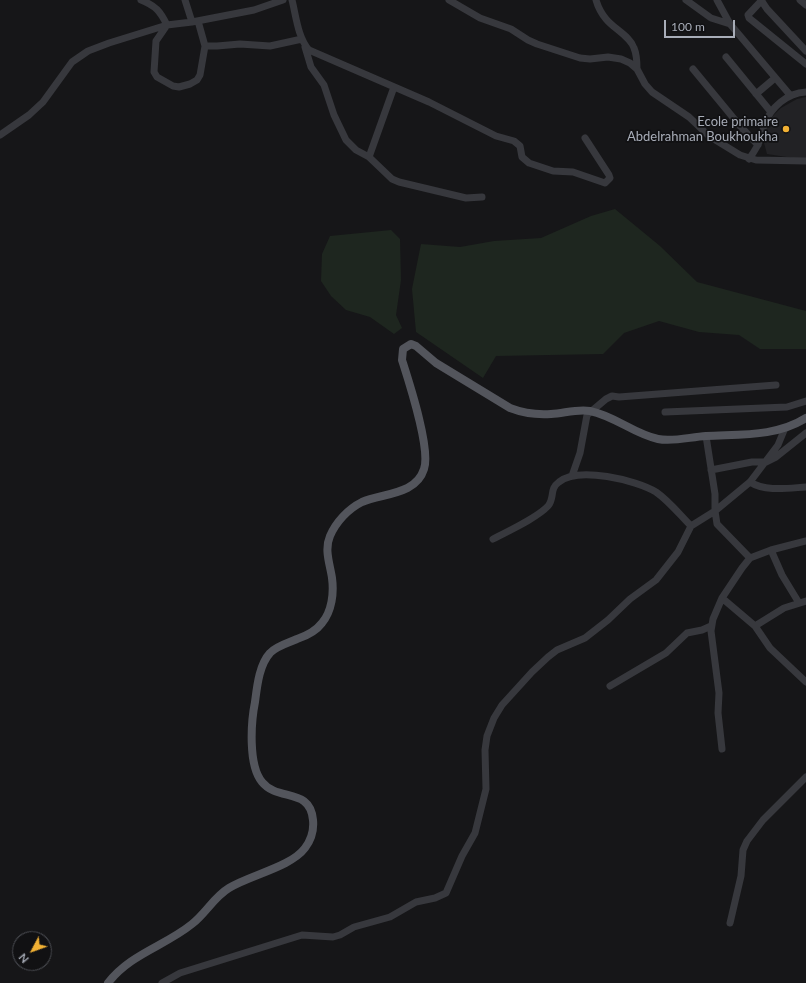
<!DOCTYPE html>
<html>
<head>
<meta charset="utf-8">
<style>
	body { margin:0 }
	#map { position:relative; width:806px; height:983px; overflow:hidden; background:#161618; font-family:Lato,sans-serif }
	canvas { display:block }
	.north { position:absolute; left:12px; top:931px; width:40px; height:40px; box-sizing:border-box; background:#111113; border:1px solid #4d4f55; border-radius:50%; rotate:229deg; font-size:11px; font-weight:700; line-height:16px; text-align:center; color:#a8adb8 }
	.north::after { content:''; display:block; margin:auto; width:14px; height:18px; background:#f2b134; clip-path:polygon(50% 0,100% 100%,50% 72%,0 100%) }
	.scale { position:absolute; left:664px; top:20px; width:71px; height:18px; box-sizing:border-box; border:2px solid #a8adb8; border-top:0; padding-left:5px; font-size:12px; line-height:14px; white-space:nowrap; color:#a8adb8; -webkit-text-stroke:3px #111113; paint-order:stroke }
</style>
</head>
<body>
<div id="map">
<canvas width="806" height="983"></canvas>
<div class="north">N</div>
<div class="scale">100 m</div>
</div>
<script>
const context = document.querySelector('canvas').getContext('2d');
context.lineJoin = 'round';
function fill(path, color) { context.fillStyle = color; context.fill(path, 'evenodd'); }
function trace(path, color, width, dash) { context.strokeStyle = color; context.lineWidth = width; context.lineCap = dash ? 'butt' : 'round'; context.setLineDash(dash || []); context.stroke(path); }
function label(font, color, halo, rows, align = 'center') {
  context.font = font + ' Lato,sans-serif'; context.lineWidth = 3.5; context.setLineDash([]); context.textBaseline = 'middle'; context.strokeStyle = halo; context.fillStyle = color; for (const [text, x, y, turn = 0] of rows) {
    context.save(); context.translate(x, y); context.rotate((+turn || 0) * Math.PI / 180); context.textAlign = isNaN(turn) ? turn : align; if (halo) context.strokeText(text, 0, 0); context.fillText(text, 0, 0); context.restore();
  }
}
fill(new Path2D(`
	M806,97V160L767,154L763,139L770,119L781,108L797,99Z`), '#222225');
fill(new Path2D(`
	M615,209L660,246L697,282L806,311V349H760L739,335L699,332L659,321L624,333L603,354L496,356L483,378L416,332L412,289L421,244L460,247L494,241L541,238L591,216Z
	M391,230L400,239L401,280L396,315L402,328L394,334L370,317L346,310L331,296L321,281L322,254L330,236Z`), '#1e261f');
trace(new Path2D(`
	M141,0C156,6 160,11 167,25L156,41L154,72L157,77L173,86L179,87L190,84L197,80L200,75L205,46L198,21
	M185,0L192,22
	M292,0C296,16 298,38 309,50L429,102L496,136L514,141L520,146L522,157L529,163L553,171L573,172L605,183L610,178L609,175L585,138
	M449,0L480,18L511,29L528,40L537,44L580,58L590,59L608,57L621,59L630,63L637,69L645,84L652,92L689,117L709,136L740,155L756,160L806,161
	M596,0C598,7 601,13 606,19C614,29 630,36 634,48C637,55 637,62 637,69
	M686,0L711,18L730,24
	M717,0L730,24L790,95
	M761,0L767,9L806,51
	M762,0L748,15L749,18L806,64
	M800,0L806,5
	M205,46H217L240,44L270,46L302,39
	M305,47L311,67L324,85L334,115L346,140L356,150L369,157L392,179L399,182L466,198L482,197
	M726,57L771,112
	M693,69L740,126L758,145
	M756,94L775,78
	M0,135L29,115L43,102L72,62L88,51L109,43L167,25L192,22L254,10L283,0
	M369,157L394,87
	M749,159C754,152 759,145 761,137C763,133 763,129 764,125C771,107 787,93 806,92
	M665,412L787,407L806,401
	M706,436L715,494V511L717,524L750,558
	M711,470L752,462H766L776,457L806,433
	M572,476L580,453L587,415L606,399L612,396L619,397L776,385
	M750,482C765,492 789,488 806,487
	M493,539C508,531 537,518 548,506C555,498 549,489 559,482C578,466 636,480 656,492C669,501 680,515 691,526
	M771,550L782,575L799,603
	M722,598L755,626L784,608L806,601
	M755,626L770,648L806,682
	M610,686L666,653L687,633L702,630L711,626
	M722,749L718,713L719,693L711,631L713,619L722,598L742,568L750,558L771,550L806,541
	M730,923L741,876L743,850L747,841L763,820L806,777
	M162,983L180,973L302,935L333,937L340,935L354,927L390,917L416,902L435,898L446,893L462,856L475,833L486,789L485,750L487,736L494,718L502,705L532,672L548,657L557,650L585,638L608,620L630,599L656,580L678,552L691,526L715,511L750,482L778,445L785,428`), '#37383d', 7);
trace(new Path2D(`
	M108,983C130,954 165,946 192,924C206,913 214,897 229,888C250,875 291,867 305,848C311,840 314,830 313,820C310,787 278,802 262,782C248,765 251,722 255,702C257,687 259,665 270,653C276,646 288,643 297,639C306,636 316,631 322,623C332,611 334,593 332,578C330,564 324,550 330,536C336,522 348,509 362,502C383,493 416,495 424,469C431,449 409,382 402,360L403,349L411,344L416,346L436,363L510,408C523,413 537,415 551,414C565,413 577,409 590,411C615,416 634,434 658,439C673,442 690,437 706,436C740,434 776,437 806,418`), '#53555c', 8);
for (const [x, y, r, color] of [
	[786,129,4,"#f2b134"]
]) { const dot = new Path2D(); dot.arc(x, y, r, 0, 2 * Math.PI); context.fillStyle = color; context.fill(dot); trace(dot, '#111113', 1.5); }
label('13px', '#a8adb8', '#111113', [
	["Ecole primaire",778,122],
	["Abdelrahman Boukhoukha",778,137]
], 'right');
</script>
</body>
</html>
